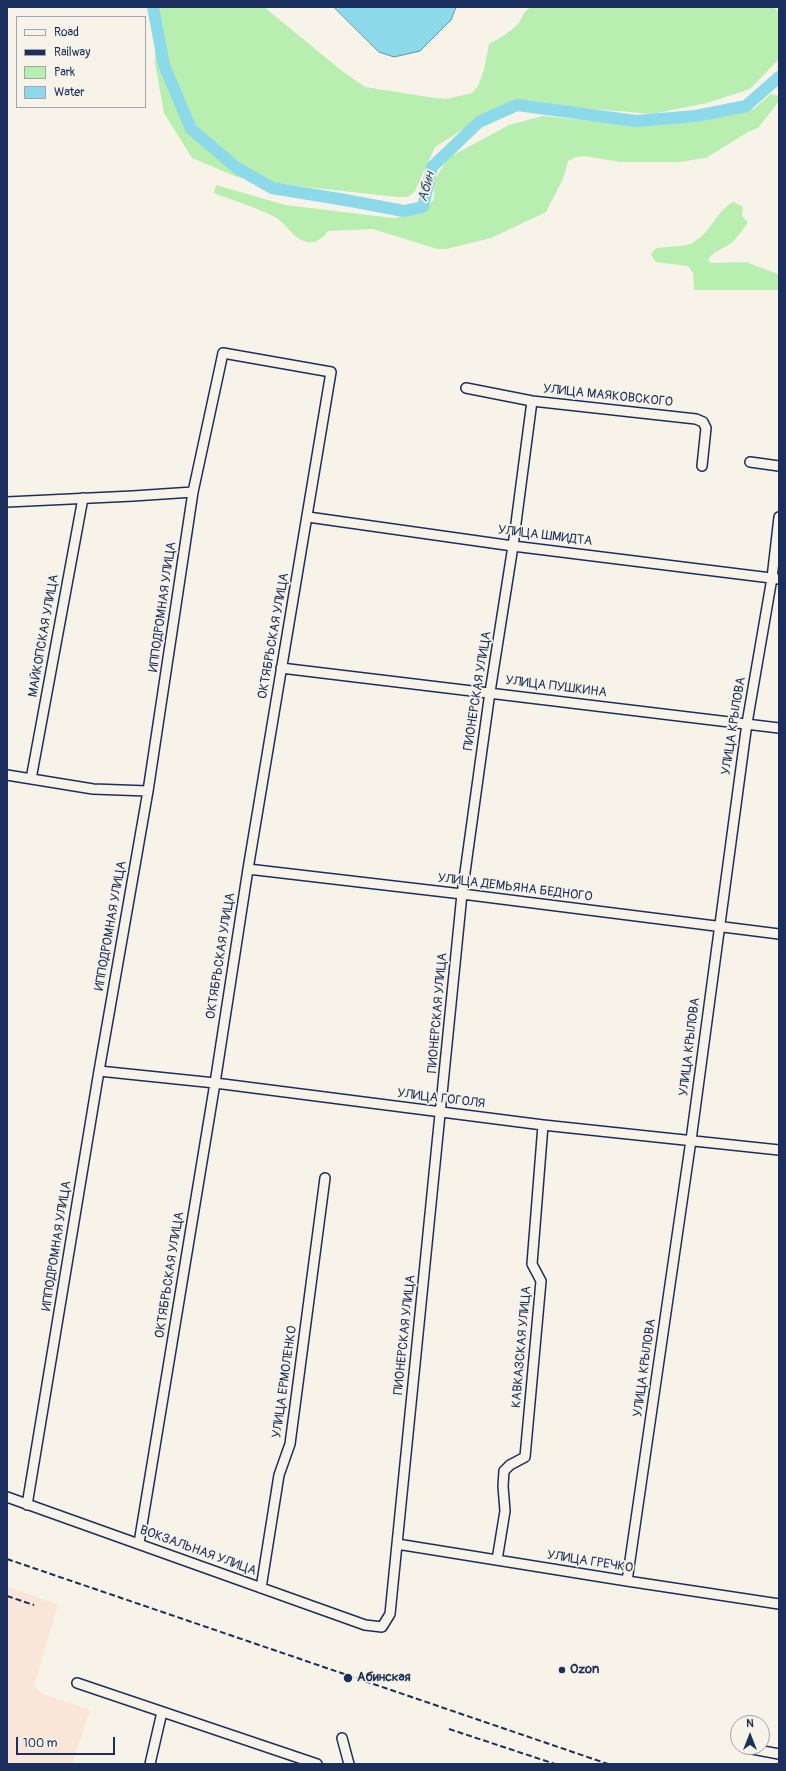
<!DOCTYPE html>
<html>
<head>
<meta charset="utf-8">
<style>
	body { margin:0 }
	#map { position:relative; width:786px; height:1771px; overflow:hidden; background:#f7f3e8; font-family:Pangolin,sans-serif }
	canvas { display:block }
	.frame { position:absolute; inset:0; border:8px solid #1b2f5e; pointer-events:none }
	.legend { position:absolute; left:16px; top:16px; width:130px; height:92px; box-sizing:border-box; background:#f7f3e8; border:1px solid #9fa5b1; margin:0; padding:5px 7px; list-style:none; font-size:12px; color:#1b2f5e }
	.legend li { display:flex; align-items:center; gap:8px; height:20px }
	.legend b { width:20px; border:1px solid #9fa5b1 }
	.north { position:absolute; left:730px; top:1715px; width:40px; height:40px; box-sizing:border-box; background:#f7f3e8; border:1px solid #9fa5b1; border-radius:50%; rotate:0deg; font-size:11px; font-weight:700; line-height:16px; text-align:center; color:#1b2f5e }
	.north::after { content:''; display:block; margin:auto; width:14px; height:18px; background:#1b2f5e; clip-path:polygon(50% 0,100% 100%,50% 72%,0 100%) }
	.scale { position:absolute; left:16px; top:1737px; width:99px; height:18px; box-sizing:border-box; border:2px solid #1b2f5e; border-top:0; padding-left:5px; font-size:12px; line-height:14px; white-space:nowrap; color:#1b2f5e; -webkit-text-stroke:3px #f7f3e8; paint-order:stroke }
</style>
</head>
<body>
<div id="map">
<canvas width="786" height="1771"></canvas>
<div class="frame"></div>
<ul class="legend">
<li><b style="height:5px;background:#f7f3e8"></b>Road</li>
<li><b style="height:5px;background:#1b2f5e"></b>Railway</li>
<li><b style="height:11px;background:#b8eeb0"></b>Park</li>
<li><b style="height:11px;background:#8bd9e9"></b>Water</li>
</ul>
<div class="north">N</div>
<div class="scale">100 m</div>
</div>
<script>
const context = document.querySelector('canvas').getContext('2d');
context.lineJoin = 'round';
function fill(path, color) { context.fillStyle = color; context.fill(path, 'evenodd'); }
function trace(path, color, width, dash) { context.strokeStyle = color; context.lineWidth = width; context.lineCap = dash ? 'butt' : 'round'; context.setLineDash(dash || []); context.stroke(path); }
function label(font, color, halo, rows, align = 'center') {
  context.font = font + ' Pangolin,sans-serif'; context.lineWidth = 3.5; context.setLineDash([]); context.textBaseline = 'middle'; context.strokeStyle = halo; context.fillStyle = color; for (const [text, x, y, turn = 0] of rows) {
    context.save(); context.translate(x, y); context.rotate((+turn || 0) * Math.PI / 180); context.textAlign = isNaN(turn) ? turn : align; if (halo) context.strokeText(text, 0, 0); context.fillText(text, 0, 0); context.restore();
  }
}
fill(new Path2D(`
	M7,1586L58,1605L34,1686L43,1694L90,1710L72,1764H7Z`), '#f9e6d8');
fill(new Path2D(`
	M155,7H264L342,71L365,87L428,97L446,99L472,93L478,86L484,70L489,44C499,39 510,32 518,24C524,17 520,14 531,7H774L779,13V59L750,89L707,103L652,114L583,108L525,100L497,108L435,147L415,191L408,197H398L306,187L237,177L192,158L164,113L155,63Z
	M771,94L779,96V101L758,128L748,132L706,158L679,162H621L584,156L576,157L568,161L563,179L546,212L491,238L446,249H437L373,229L328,231C322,239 315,245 304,241C292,237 286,223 275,217C256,207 234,201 214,193L216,185L285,205L393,218L422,213L434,199V181L448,158L509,125L543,116L640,126L697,122L754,109Z
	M733,202L736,203L743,207L742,216L748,222C745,227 734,242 730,244C722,249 715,251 708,259L710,263L746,262L775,273L779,275V290H694L693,273L688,266L656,262L651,255L653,251L657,248C669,246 683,248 694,242C712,231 717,210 733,202Z`), '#b8eeb0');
const water = new Path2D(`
	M334,7H456L451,20L420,51L394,57L379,52Z`);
fill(water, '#8bd9e9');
trace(water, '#5e95b1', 1);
trace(new Path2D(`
	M153,7L164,65L191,129L237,168L272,188L345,200L404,211L423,207L432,167L479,122L517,105L636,121L696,116L746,106L779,77`), '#8bd9e9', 12);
const minor = new Path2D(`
	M466,388L532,401L696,419L703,422L706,428L702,466
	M750,462L779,466
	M7,502L133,496L193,492
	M308,517L513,546L779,579
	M281,668L779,728
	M7,775L93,789L148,791
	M31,779L83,498
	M248,869L462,894L779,934
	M99,1071L215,1083L543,1125L779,1150
	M7,1497L365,1625L382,1627L390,1614L462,894L490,692L513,546L532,401
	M27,1505L99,1071L148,791L193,492L223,353L331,372L248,869L215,1083L139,1543
	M397,1544L627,1581L779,1604
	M497,1560L505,1511L503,1486L504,1471L510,1465L525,1457L541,1281L532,1264L543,1125
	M627,1581L691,1140L747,723L772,578L779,517
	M261,1588L279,1475L290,1444L325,1178
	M77,1683L317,1764
	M342,1738L349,1764
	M747,1748L779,1754
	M150,1764L162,1712`);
trace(minor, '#1b2f5e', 12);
trace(minor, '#f7f3e8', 9);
trace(new Path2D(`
	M7,1559L608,1764
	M7,1596L34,1605
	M449,1729L555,1764`), '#1b2f5e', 2, [6, 3]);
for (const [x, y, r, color] of [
	[562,1670,4,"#1b2f5e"],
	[348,1678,5,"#1b2f5e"]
]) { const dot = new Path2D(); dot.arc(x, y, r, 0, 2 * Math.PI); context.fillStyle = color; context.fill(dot); trace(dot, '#f7f3e8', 1.5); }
label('13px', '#1b2f5e', '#f7f3e8', [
	["УЛИЦА МАЯКОВСКОГО",608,396,6],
	["УЛИЦА ШМИДТА",545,536,7],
	["ИППОДРОМНАЯ УЛИЦА",163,607,-82],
	["МАЙКОПСКАЯ УЛИЦА",44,636,-80],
	["ОКТЯБРЬСКАЯ УЛИЦА",274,636,-80],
	["УЛИЦА ПУШКИНА",556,687,7],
	["ПИОНЕРСКАЯ УЛИЦА",478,691,-81],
	["УЛИЦА КРЫЛОВА",734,726,-81],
	["УЛИЦА ДЕМЬЯНА БЕДНОГО",515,888,7],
	["ИППОДРОМНАЯ УЛИЦА",111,926,-80],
	["ОКТЯБРЬСКАЯ УЛИЦА",221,956,-81],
	["ПИОНЕРСКАЯ УЛИЦА",438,1013,-85],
	["УЛИЦА КРЫЛОВА",690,1047,-83],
	["УЛИЦА ГОГОЛЯ",441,1099,7],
	["ИППОДРОМНАЯ УЛИЦА",57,1246,-81],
	["ОКТЯБРЬСКАЯ УЛИЦА",170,1275,-81],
	["ПИОНЕРСКАЯ УЛИЦА",405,1335,-84],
	["КАВКАЗСКАЯ УЛИЦА",522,1347,-85],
	["УЛИЦА КРЫЛОВА",645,1368,-82],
	["УЛИЦА ЕРМОЛЕНКО",285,1382,-82],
	["ВОКЗАЛЬНАЯ УЛИЦА",198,1551,20],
	["УЛИЦА ГРЕЧКО",590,1562,9]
]);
label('bold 13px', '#1b2f5e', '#f7f3e8', [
	["Ozon",570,1670],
	["Абинская",357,1678]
], 'left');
label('italic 14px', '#31517a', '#f7f3e8', [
	["Абин",427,187,-74]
]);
</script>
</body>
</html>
